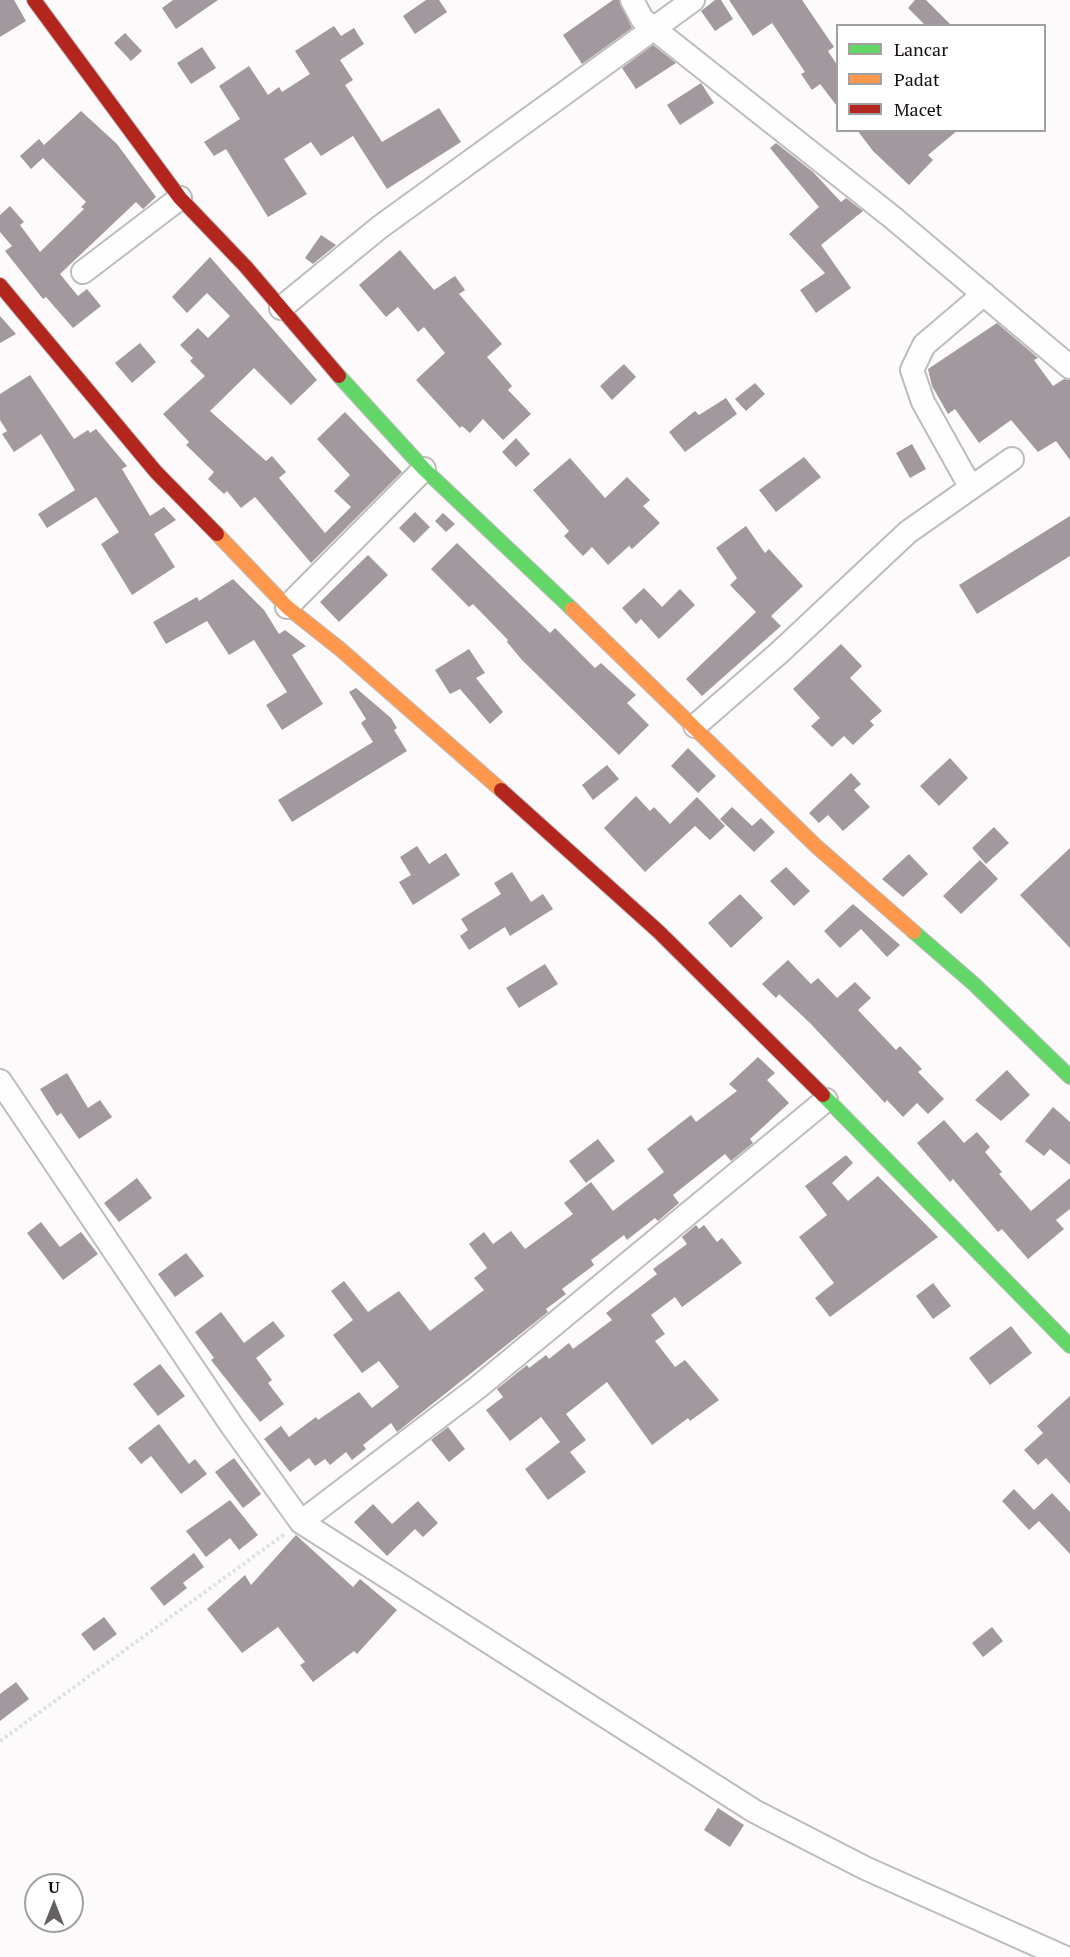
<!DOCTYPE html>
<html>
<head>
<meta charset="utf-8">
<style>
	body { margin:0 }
	#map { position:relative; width:1070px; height:1957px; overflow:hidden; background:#fcfafb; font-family:"PT Serif",serif }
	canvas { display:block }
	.legend { position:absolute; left:836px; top:24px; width:210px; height:108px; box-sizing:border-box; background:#fff; border:2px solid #a19fa0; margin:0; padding:8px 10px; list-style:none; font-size:18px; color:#140e11 }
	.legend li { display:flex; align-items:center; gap:12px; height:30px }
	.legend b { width:30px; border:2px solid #a19fa0 }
	.north { position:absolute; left:24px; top:1873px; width:60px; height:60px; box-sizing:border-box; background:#fff; border:2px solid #a19fa0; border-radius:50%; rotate:0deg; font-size:16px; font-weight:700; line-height:24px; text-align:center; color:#140e11 }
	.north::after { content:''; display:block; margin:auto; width:21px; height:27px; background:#656163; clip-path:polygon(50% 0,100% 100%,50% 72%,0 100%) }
</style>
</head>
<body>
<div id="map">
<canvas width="1070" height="1957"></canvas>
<ul class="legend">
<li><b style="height:8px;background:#63d668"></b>Lancar</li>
<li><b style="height:8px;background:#ff974d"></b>Padat</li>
<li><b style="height:8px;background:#b3261e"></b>Macet</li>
</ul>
<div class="north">U</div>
</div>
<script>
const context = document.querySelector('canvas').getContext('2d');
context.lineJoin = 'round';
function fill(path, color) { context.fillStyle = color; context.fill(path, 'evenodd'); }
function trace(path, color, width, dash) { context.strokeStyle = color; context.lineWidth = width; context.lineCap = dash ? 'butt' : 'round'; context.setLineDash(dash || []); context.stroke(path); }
fill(new Path2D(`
	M0,0H14L26,21L0,37Z
	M173,0H218L176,29L162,8Z
	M426,0H439L447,12L415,34L403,16Z
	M613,0H619L632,28L582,64L563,35Z
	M715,0H721L733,19L715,31L701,11Z
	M729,0H802L834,47L828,51L837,65V106L820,84L812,90L801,74L805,72L772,23L753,36Z
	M915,0H926L952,26H926L908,8Z
	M334,26L341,36L354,28L364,44L340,60L353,80L345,85L382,142L439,108L461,142L387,189L353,136L321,156L311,142L284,159L307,194L268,217L226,149L214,156L204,142L240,119L219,86L249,66L268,95L279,87L282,92L310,74L295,51Z
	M125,33L142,51L131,61L114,43Z
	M653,45L676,63L636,89L622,68Z
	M202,47L216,68L191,84L177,63Z
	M701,83L714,103L680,125L667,105Z
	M81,111L117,144L156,197L143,209L136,202L60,274L78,296L87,289L101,306L73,328L46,297L43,299L5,251L12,246L0,232V215L10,206L24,222L20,225L40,252L84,209L81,207L86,202L43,158L31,169L20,156L39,139L44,145Z
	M857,130H958L928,155L933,160L909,185L873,151Z
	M776,143L813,172L841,202L846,198L863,211L821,245L851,288L816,313L800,290L825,273L789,234L819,207L770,148Z
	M321,235L336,245L313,264L305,258Z
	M400,250L434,290L455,276L465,290L459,294L502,344L487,357L512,386L508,390L531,414L503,440L483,419L470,433L462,426L460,428L416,380L445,353L424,327L418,332L398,307L386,317L359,285Z
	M210,257L317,380L291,405L254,368L210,411L266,461L272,456L286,472L279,478L325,533L351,507L334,491L350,475L317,439L345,412L402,472L311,563L255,497L241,508L227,491L224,494L208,479L214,472L186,445L189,442L163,414L205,376L190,361L193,358L180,345L198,328L208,338L230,316L207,293L187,313L172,297Z
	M0,316L16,334L0,343Z
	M997,323L1038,358L1034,360L1053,386L1064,379L1070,380V460L1056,441L1038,452L1011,420L979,443L955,409L948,414L932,386L928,369Z
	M140,343L156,362L132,383L115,363Z
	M624,364L636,377L612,400L600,386Z
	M30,375L74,439L88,430L90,433L96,429L127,466L122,469L150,516L164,507L176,520L154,534L175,567L132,595L101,544L119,532L96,497L47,528L38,514L75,490L41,434L14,452L2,434L7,431L0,420V394Z
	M755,383L765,394L746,411L735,399Z
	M726,398L737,414L685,452L669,432L695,411L699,415Z
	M516,438L530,454L516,467L502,452Z
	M912,444L926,469L910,478L896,453Z
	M804,457L821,477L776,512L759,490Z
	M570,458L605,498L627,477L650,500L643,506L660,523L632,549L629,546L608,565L592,547L583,556L564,536L569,531L533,490Z
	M415,512L430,527L414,543L399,528Z
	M443,513L455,524L446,532L435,521Z
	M1070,516V556L977,614L959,585Z
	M746,526L765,553L769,549L803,586L771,616L781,626L702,696L686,679L756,612L730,585L737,578L716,548Z
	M457,543L550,633L555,628L595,668L601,663L636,695L627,703L649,725L619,755L522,660L507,642L508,640L473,604L469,607L431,569Z
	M368,555L388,575L339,622L320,602Z
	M233,579L264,610L279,634L285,630L306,646L292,655L323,704L282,730L266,705L287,692L254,640L229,655L207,621L166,644L153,622L197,597L199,601Z
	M644,588L662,607L680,589L695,605L659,639L641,619L636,624L622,608Z
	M841,644L862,666L850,678L882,711L870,721L874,725L853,745L844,736L832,747L811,726L820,718L793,689Z
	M469,649L485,673L476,678L503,712L490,724L460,689L450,694L435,670Z
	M356,688L391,718L397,728L394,730L407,751L292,822L278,800L373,742L361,723L366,719L349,692Z
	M688,748L716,776L698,793L671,766Z
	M950,758L968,778L939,806L920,786Z
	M607,765L619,779L593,800L582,785Z
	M851,773L861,784L854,790L870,807L843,831L828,815L819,823L809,813Z
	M636,796L650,811L654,807L670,824L697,797L725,826L710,840L695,826L645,872L604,828Z
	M732,807L752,826L761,818L775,832L754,852L720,819Z
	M994,827L1009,843L986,864L972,848Z
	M417,846L429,864L446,853L460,875L413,905L399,882L411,875L400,857Z
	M1070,848V948L1020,895Z
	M909,854L928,874L903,897L882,879Z
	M980,860L998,879L961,914L943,896Z
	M786,867L810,891L794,906L770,881Z
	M512,872L531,902L543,894L553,909L510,936L505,927L469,950L460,936L468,930L461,919L501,894L494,883Z
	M740,894L763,918L731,948L708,923Z
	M853,904L900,945L887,957L861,929L840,948L824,931Z
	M788,960L811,984L818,978L837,998L855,982L871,998L858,1010L896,1050L900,1046L922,1069L918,1072L944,1099L928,1114L917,1103L903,1117L887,1100L885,1103L810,1023L779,994L776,998L762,984Z
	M545,964L558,984L519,1008L506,988Z
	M758,1057L775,1073L767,1080L789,1103L750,1139L753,1143L731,1161L725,1154L673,1195L679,1203L658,1221L655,1218L627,1240L624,1235L591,1260L594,1265L562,1289L566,1294L546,1309L548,1312L397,1432L391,1423L363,1445L366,1449L352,1460L346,1452L330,1465L325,1459L315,1466L309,1458L290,1472L264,1439L281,1426L289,1437L316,1417L318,1420L359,1392L372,1408L399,1387L379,1361L362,1373L333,1335L353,1320L331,1291L344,1281L368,1312L399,1291L430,1331L484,1290L474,1278L487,1268L469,1244L484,1232L493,1244L511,1231L525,1249L573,1214L564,1203L591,1182L613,1211L664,1172L647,1149L691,1115L696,1122L737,1091L729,1084Z
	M1007,1070L1030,1095L1001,1121L975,1100Z
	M67,1073L88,1108L100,1100L112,1117L79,1139L61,1113L57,1116L40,1089Z
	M1053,1107L1070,1122V1165L1050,1149L1044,1156L1025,1141Z
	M944,1120L964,1143L977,1132L990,1147L985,1152L1002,1172L999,1174L1031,1211L1070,1178V1209L1056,1220L1064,1229L1028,1259L1002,1229L998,1232L953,1179L950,1182L917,1143Z
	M598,1139L615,1161L586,1183L569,1161Z
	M846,1155L853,1163L832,1183L848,1201L878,1176L938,1237L830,1317L815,1298L834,1283L799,1237L827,1215L805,1186Z
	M137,1178L152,1198L119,1222L104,1203Z
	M41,1222L60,1247L81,1232L98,1254L63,1280L27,1233Z
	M696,1225L699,1229L704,1225L717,1242L722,1238L742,1263L682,1307L675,1297L651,1315L665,1334L655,1341L675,1367L685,1360L719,1400L690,1421L688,1418L652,1445L607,1382L566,1414L586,1440L570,1452L586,1472L548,1500L525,1469L560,1442L541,1417L510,1441L486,1410L503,1397L497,1389L527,1365L529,1368L546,1355L549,1359L569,1343L573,1349L612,1320L606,1313L657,1274L653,1269L687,1244L682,1237Z
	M186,1253L204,1276L175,1297L158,1274Z
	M933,1283L951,1306L933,1319L916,1296Z
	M221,1312L244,1343L273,1321L285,1336L256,1358L272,1380L268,1383L284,1404L260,1422L211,1360L214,1358L195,1332Z
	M1011,1326L1032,1353L990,1385L969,1358Z
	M160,1364L185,1396L158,1416L133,1384Z
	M1070,1396V1484L1046,1458L1038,1465L1024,1450L1043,1433L1037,1426Z
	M159,1424L189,1464L195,1459L207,1474L181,1494L151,1456L141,1464L128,1448Z
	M448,1427L465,1449L449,1462L431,1440Z
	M234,1458L261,1494L243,1508L215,1472Z
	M1014,1489L1034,1510L1052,1493L1070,1512V1554L1039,1521L1029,1530L1002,1501Z
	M230,1500L258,1535L239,1550L230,1538L206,1557L186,1531Z
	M418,1501L438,1523L423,1537L415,1529L387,1556L354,1522L373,1504L392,1524Z
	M296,1535L353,1587L360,1579L397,1610L357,1654L354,1651L313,1682L300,1665L305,1662L278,1627L242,1653L207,1609L245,1575L251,1585Z
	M194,1553L204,1567L183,1583L187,1588L164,1606L150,1588Z
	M104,1617L117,1634L94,1651L81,1634Z
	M992,1627L1003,1641L983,1657L972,1643Z
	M16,1682L29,1699L0,1721V1694Z
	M718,1808L744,1825L730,1847L704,1830Z`), '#a1999d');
const street = new Path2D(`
	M632,0L642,19L653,28L892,217L1070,367
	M83,272L180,198
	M281,308L380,227L693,0
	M971,488L923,402L912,370L924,345L984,294
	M287,607L424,469
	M695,726L780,652L908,532L1012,459
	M0,1081L232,1426L301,1522L754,1811L865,1868L1064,1957
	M301,1522L477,1388L826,1100`);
const fast = new Path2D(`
	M339,376L424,469L572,609
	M914,932L975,985L1070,1077
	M823,1095L1070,1346`);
const slow = new Path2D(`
	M217,534L287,607L340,649L501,790
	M572,609L816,846L914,932`);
const jam = new Path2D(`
	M34,0L180,198L246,267L339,376
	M0,285L156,472L217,534
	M501,790L659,932L823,1095`);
trace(street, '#bebbbc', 26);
trace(fast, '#bebbbc', 16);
trace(slow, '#bebbbc', 16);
trace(jam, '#bebbbc', 16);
trace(new Path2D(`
	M0,1741L286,1533`), '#e0e0e0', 4, [3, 3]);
trace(street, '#fffefe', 22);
trace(fast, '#63d668', 14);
trace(slow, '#ff974d', 14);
trace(jam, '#b3261e', 14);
</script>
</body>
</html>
